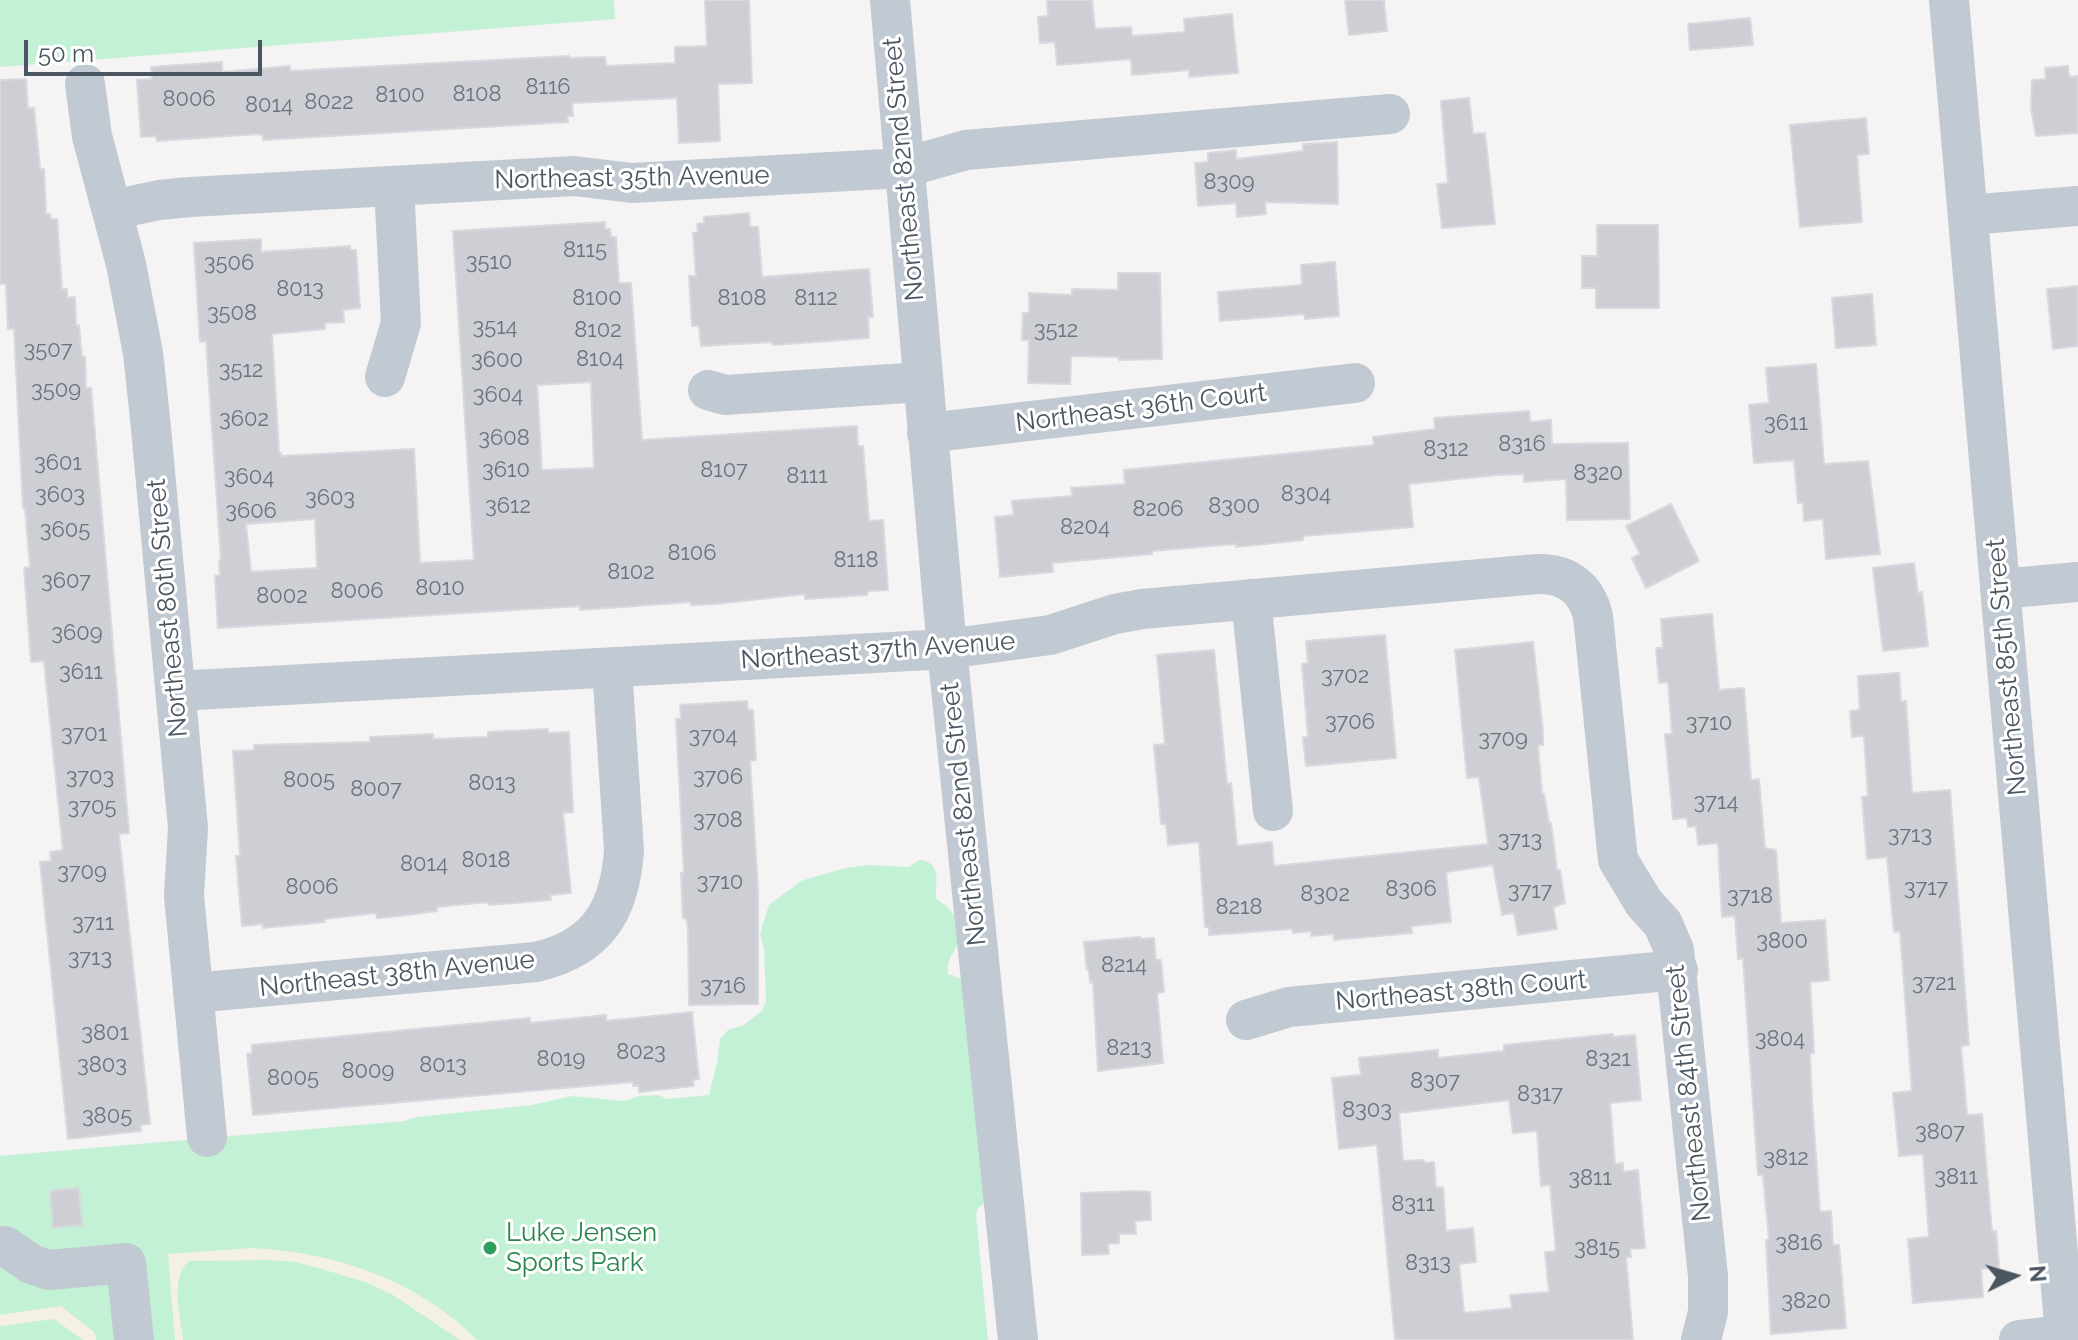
<!DOCTYPE html>
<html>
<head>
<meta charset="utf-8">
<style>
	body { margin:0 }
	#map { position:relative; width:2078px; height:1340px; overflow:hidden; background:#f5f3f3; font-family:Raleway,sans-serif }
	canvas { display:block }
	.north { position:absolute; left:1974px; top:1236px; width:80px; height:80px; -webkit-text-stroke:6px #fff; paint-order:stroke; rotate:85deg; font-size:22px; font-weight:700; line-height:32px; text-align:center; color:#4a5661 }
	.north::after { content:''; display:block; margin:auto; width:28px; height:36px; background:#4a5661; clip-path:polygon(50% 0,100% 100%,50% 72%,0 100%) }
	.scale { position:absolute; left:24px; top:40px; width:238px; height:36px; box-sizing:border-box; border:4px solid #4a5661; border-top:0; padding-left:10px; font-size:24px; line-height:28px; white-space:nowrap; color:#4a5661; -webkit-text-stroke:6px #fff; paint-order:stroke }
</style>
</head>
<body>
<div id="map">
<canvas width="2078" height="1340"></canvas>
<div class="north">N</div>
<div class="scale">50 m</div>
</div>
<script>
const context = document.querySelector('canvas').getContext('2d');
context.lineJoin = 'round';
function fill(path, color) { context.fillStyle = color; context.fill(path, 'evenodd'); }
function trace(path, color, width, dash) { context.strokeStyle = color; context.lineWidth = width; context.lineCap = dash ? 'butt' : 'round'; context.setLineDash(dash || []); context.stroke(path); }
function label(font, color, halo, rows, align = 'center') {
  context.font = font + ' Raleway,sans-serif'; context.lineWidth = 6; context.setLineDash([]); context.textBaseline = 'middle'; context.strokeStyle = halo; context.fillStyle = color; for (const [text, x, y, turn = 0] of rows) {
    context.save(); context.translate(x, y); context.rotate((+turn || 0) * Math.PI / 180); context.textAlign = isNaN(turn) ? turn : align; if (halo) context.strokeText(text, 0, 0); context.fillText(text, 0, 0); context.restore();
  }
}
fill(new Path2D(`
	M0,0H614L615,19L0,67Z
	M919,860C943,862 935,882 936,899C952,908 964,924 958,943C953,957 947,956 948,974L965,980L987,1201L978,1208L976,1214L988,1340H0V1156L404,1121L417,1117L532,1105L572,1096L624,1101L639,1096L659,1095L667,1099L709,1095L717,1063L720,1039L728,1030L742,1026L762,1011L766,1001L764,949L760,934L769,905L801,881L845,868L869,865L909,867Z`), '#c3f1d5');
fill(new Path2D(`
	M252,1248C335,1252 418,1280 477,1340H460L393,1295L368,1283L322,1269L296,1262L271,1260L189,1261C169,1278 181,1317 183,1340H175L168,1254Z
	M61,1306L95,1333L96,1340H83L54,1319L0,1326V1315Z`), '#f5f0e5');
const building = new Path2D(`
	M705,0H749L752,83L718,84L720,141L679,143L677,98L572,103L573,116H567L568,122L263,140V135L258,134L157,141L156,136L141,137L137,80L152,79L151,67L222,62V72L290,66V71L569,56L570,58L605,57L606,66L675,63V47L707,46Z
	M1047,0H1092L1095,29L1131,27L1132,36L1185,32L1184,19L1232,14L1238,73L1189,77V70L1132,75L1131,59L1057,65L1055,42L1040,43L1038,17L1048,16Z
	M1345,0H1384L1387,31L1349,35Z
	M1750,18L1753,45L1690,50L1688,24Z
	M2068,66L2069,77L2078,76V133L2036,136L2031,108L2032,80L2046,79L2045,68Z
	M26,79L28,108H34L40,169H44L46,214H50V219H57L62,289H67V298L75,297L76,326L79,325L82,357H85L86,388H91L129,833L119,834L150,1124L140,1125L141,1131L68,1139L40,862L51,861L50,852L63,850L44,661L31,662L24,568L30,567L25,508H23L14,329H8L6,284H0V80Z
	M1469,98L1473,134L1485,133L1495,224L1442,228L1437,184L1448,183L1441,101Z
	M1866,118L1869,154L1857,155L1862,222L1800,227L1790,125Z
	M1337,142L1338,204L1265,202L1266,214L1237,217L1236,203L1198,206L1195,163L1208,162V153L1236,150V159L1303,151V144Z
	M749,213L750,227H758L762,277L869,269L873,317H868L869,338L773,345L772,342L701,346L699,326H692L689,276H696L693,233L698,232L697,224L704,223V217Z
	M605,222V229H610L611,237H616L619,283H631L642,440L857,426L858,446H863L869,521L883,520L888,590L868,591L867,595L805,599V594L716,604L691,605V602L580,610V606L218,628L215,576L220,575L219,560H221L206,341L200,342L194,243L261,239V252L350,246V250H356L360,308L343,310L344,322L325,323V329L272,334L279,453H281L282,456L414,449L420,563L474,560L453,231ZM591,382L594,468L542,470L537,385ZM315,519L317,568L251,572L246,524Z
	M1597,225H1658L1659,308H1596V288H1582V256H1597Z
	M1335,262L1339,316L1305,319L1304,314L1220,321L1218,292L1302,285L1301,265Z
	M1118,273H1160L1162,359L1119,360V357L1071,356L1070,384L1028,383L1029,340H1022L1023,313H1029V293L1072,295V289L1118,290Z
	M2078,286V346L2053,349L2047,289Z
	M1872,294L1876,345L1836,348L1832,298Z
	M1816,364L1824,464L1868,461L1880,554L1826,559L1823,519L1804,521L1803,503H1798L1794,460L1754,463L1749,405L1769,403L1766,368Z
	M1529,411L1530,422L1551,420L1552,444L1628,443L1630,519L1567,520L1566,479L1524,482V474L1497,475L1409,484L1413,527L1303,536V540L1236,547V544L1152,551V554L1052,563L1053,572L1000,577L995,517L1014,515L1012,501L1072,496L1071,488L1125,484L1124,470L1374,445L1373,437L1435,429L1434,418Z
	M1671,504L1699,561L1646,588L1632,558L1640,554L1626,526Z
	M1914,563L1918,593L1922,592L1928,646L1883,651L1873,568Z
	M1712,614L1719,690L1744,688L1751,780L1759,779L1765,848L1776,850L1781,923L1825,920L1829,980L1810,982L1814,1053H1810L1812,1102L1820,1212L1831,1211L1833,1245H1839L1846,1328L1771,1334L1766,1240H1769L1763,1175H1758L1743,958L1738,959L1735,916L1722,917L1718,843L1698,845L1696,826L1688,827L1687,818L1673,819L1665,734H1672L1668,682L1659,683L1656,648H1663L1661,619Z
	M1385,635L1396,758L1306,766L1303,737H1308L1302,664L1308,663L1306,641Z
	M1533,642L1543,732V745H1538L1542,794H1544L1549,823H1551L1557,870H1560L1565,903L1553,907L1557,929L1518,935L1514,913L1502,915L1493,865L1446,872L1451,922L1411,926L1412,933L1334,940L1333,934L1311,936V931L1293,933L1292,929L1209,935V927H1205L1199,842L1168,845L1166,824H1161L1154,745L1165,744L1157,655L1214,650L1227,784L1231,783L1237,846L1272,842L1274,866L1488,844L1479,777L1467,778L1455,650Z
	M1899,673L1901,702L1906,701L1912,793L1950,790L1969,1045L1961,1046L1967,1115L1982,1114L1992,1232L1996,1231L1999,1267L1981,1269L1983,1297L1913,1303L1908,1239L1929,1237L1923,1154L1899,1156L1893,1093L1912,1091L1900,931L1894,932L1887,857L1867,859L1862,797L1868,796L1864,736L1852,737L1850,711L1860,710L1858,676Z
	M747,701L748,710H753L756,760L750,761L758,890V1004L689,1005L688,928L686,918H683L681,873H684L676,719H681L680,705Z
	M548,729V733L569,732L573,812L563,813L571,893L550,895L551,900L489,905L488,902L437,907V911L399,916L377,918L376,913L324,919L325,922L263,928V924L242,926L236,856H240L233,751L254,750V745L370,742V737L433,734V739L488,737V732Z
	M1140,937V939L1154,938L1156,960H1161L1164,992L1157,993L1163,1063L1098,1071L1093,982L1090,983L1089,970H1087L1084,942Z
	M692,1012L699,1079L693,1080L694,1086L639,1092V1086H633V1082L253,1115L247,1054L252,1053V1045L530,1018V1023L606,1015V1021Z
	M1613,1034V1037L1635,1035L1641,1100L1610,1103L1615,1164L1623,1163V1172L1638,1170L1645,1248L1630,1249L1631,1257H1626L1633,1340H1395L1377,1145L1339,1149L1332,1078L1361,1075L1359,1058L1438,1050V1058L1504,1051V1045ZM1509,1100L1513,1133L1537,1131L1541,1186L1550,1185L1556,1251L1545,1252L1549,1292L1510,1295L1512,1308L1464,1313L1459,1264L1476,1262L1473,1228L1446,1231L1443,1187L1436,1188L1434,1162L1424,1163V1160L1403,1161L1399,1113Z
	M79,1188L82,1225L53,1228L50,1191Z
	M1135,1191L1150,1192L1151,1220L1135,1221L1136,1234H1119V1243L1108,1244L1109,1254L1082,1255L1081,1193Z`);
fill(building, '#cdcfd5');
trace(building, '#d7d9de', 2);
trace(new Path2D(`
	M890,0L947,649L1018,1340
	M1949,0L2065,1334
	M85,84L92,136L126,264L143,353L150,418L188,828L184,896L207,1137
	M112,210L159,200L190,197L574,176L632,183L903,168L966,150L1390,114
	M1968,215L2078,206
	M385,377L401,323L394,186
	M708,390L725,395L922,382
	M927,433L1355,383
	M2000,589L2078,582
	M1251,599L1273,811
	M176,691L947,649L1050,635L1115,614L1142,609L1537,574C1567,573 1586,588 1593,616L1618,860L1644,903L1663,924L1674,950L1708,1276V1312L1701,1340
	M193,993L536,962C597,948 620,911 624,850L612,668
	M1246,1020L1289,1007L1678,970
	M5,1246L31,1264L49,1270L126,1263L134,1340
	M2019,1340L2078,1333`), '#c1cad2', 40);
for (const [x, y, r, color] of [
	[490,1248,8,"#2e9e5b"]
]) { const dot = new Path2D(); dot.arc(x, y, r, 0, 2 * Math.PI); context.fillStyle = color; context.fill(dot); trace(dot, '#fff', 3); }
label('22px', '#6b747e', null, [
	["8116",548,87],
	["8108",477,94],
	["8100",400,95],
	["8006",189,99],
	["8022",329,102],
	["8014",269,105],
	["8309",1229,182],
	["8115",585,250],
	["3510",489,262],
	["3506",229,263],
	["8013",300,289],
	["8100",597,298],
	["8108",742,298],
	["8112",816,298],
	["3508",232,313],
	["3514",495,327],
	["8102",598,330],
	["3512",1056,330],
	["3507",48,350],
	["8104",600,359],
	["3600",497,360],
	["3512",241,370],
	["3509",56,390],
	["3604",498,395],
	["3602",244,419],
	["3611",1786,423],
	["3608",504,438],
	["8316",1522,444],
	["8312",1446,449],
	["3601",58,463],
	["3610",506,470],
	["8107",724,470],
	["8320",1598,473],
	["8111",807,476],
	["3604",249,477],
	["8304",1306,494],
	["3603",60,495],
	["3603",330,498],
	["3612",508,506],
	["8300",1234,506],
	["8206",1158,509],
	["3606",251,511],
	["8204",1085,527],
	["3605",65,530],
	["8106",692,553],
	["8118",856,560],
	["8102",631,572],
	["3607",66,581],
	["8010",440,588],
	["8006",357,591],
	["8002",282,596],
	["3609",77,633],
	["3611",81,672],
	["3702",1345,676],
	["3706",1350,722],
	["3710",1709,723],
	["3701",84,734],
	["3704",713,736],
	["3709",1503,739],
	["3703",90,777],
	["3706",718,777],
	["8005",309,780],
	["8013",492,783],
	["8007",376,789],
	["3714",1716,802],
	["3705",92,807],
	["3708",718,820],
	["3713",1910,835],
	["3713",1520,840],
	["8018",486,860],
	["8014",424,864],
	["3709",82,872],
	["3710",720,882],
	["8006",312,887],
	["3717",1926,888],
	["8306",1411,889],
	["3717",1530,891],
	["8302",1325,894],
	["3718",1750,896],
	["8218",1239,907],
	["3711",93,923],
	["3800",1782,941],
	["3713",90,958],
	["8214",1124,965],
	["3721",1934,983],
	["3716",723,986],
	["3801",105,1033],
	["3804",1780,1039],
	["8213",1129,1048],
	["8023",641,1052],
	["8019",561,1059],
	["8321",1608,1059],
	["3803",102,1065],
	["8013",443,1065],
	["8009",368,1071],
	["8005",293,1078],
	["8307",1435,1081],
	["8317",1540,1094],
	["8303",1367,1110],
	["3805",107,1116],
	["3807",1940,1132],
	["3812",1786,1158],
	["3811",1956,1177],
	["3811",1590,1178],
	["8311",1413,1204],
	["3816",1799,1243],
	["3815",1597,1248],
	["8313",1428,1263],
	["3820",1806,1301]
]);
label('26px', '#4a5661', '#fff', [
	["Northeast 82nd Street",904,169,-95],
	["Northeast 35th Avenue",632,178,-1],
	["Northeast 36th Court",1141,408,-7],
	["Northeast 80th Street",168,608,-95],
	["Northeast 37th Avenue",878,651,-4],
	["Northeast 85th Street",2007,667,-95],
	["Northeast 82nd Street",964,814,-96],
	["Northeast 38th Avenue",397,974,-6],
	["Northeast 38th Court",1461,991,-5],
	["Northeast 84th Street",1689,1093,-96]
]);
label('26px', '#27864d', '#fff', [
	["Luke Jensen",506,1233],
	["Sports Park",506,1263]
], 'left');
</script>
</body>
</html>
